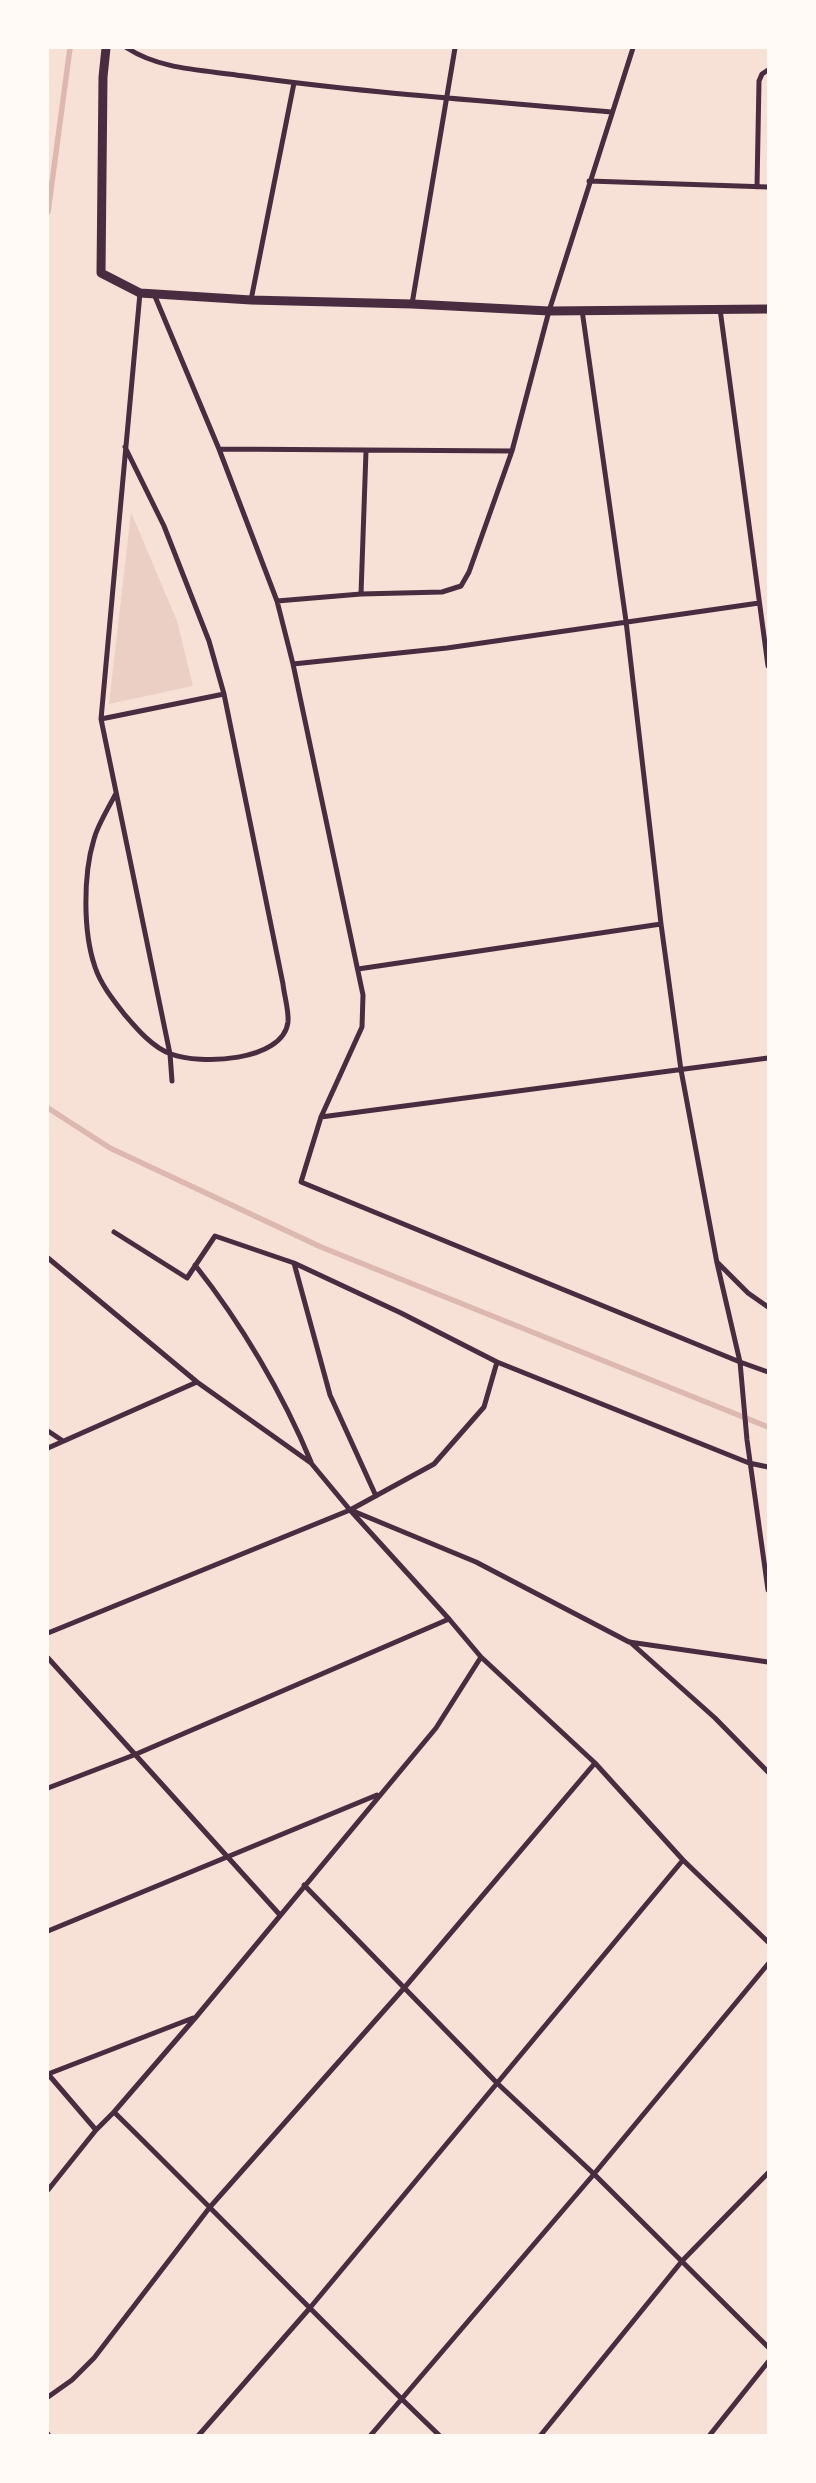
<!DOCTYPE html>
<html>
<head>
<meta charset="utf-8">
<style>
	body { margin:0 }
	#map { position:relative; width:816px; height:2483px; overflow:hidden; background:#f7e1d7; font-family:"Nunito Sans",sans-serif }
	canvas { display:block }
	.frame { position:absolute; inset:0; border:49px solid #fffaf5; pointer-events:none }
</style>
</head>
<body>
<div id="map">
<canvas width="816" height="2483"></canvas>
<div class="frame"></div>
</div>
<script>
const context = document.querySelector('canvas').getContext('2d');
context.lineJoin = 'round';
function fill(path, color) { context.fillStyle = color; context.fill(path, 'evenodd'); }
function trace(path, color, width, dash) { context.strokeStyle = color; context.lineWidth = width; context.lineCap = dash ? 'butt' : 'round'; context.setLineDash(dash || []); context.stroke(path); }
fill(new Path2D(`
	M131,512L177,621L193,686L109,704Z`), '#ebcfc5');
trace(new Path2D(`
	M48,212L70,48
	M48,1108L110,1148L321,1247L768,1427`), '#dcb8b0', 5.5);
trace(new Path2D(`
	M127,48C161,70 204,70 244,76C365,93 488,101 611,112
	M589,181L768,187
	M757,187L759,81L762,74L768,70
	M140,293L101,719L170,1054L172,1081
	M154,294L219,449L277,601L293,664L363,995L362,1027L321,1117L301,1182L740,1362L768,1372
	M251,300L294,83
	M412,304L455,48
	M720,309L768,666
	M582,310L626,621L661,924L681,1070L717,1263L740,1362L747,1440L768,1590
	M219,449L512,451
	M361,594L366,451
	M277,601L361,594L442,592L461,586L469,572L512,451L549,311L633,48
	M293,664L447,648L759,603
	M101,719L224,694
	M115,795C108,809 98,824 94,839C83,875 83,932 95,967C101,985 114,1001 125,1015C137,1029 153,1048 171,1054C199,1065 283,1062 288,1022C289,1010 284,995 283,984L224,694L209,641L164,526L125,447
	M358,969L661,924
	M321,1117L768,1058
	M114,1232L187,1278L215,1236L294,1263L401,1313L497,1362L749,1463L768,1467
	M48,1258L197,1382L311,1463L350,1510L449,1619L481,1657L595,1763L683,1860L768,1942
	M294,1263L330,1395L376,1496
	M718,1263L748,1293L768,1307
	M195,1265C241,1323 283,1394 311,1462
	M48,1431L63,1441
	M48,1448L197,1382
	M353,1511L476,1562L629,1642L768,1662
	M48,1633L350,1510L434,1464L484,1407L497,1362
	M630,1642L715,1718L768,1772
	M48,1658L280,1915
	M48,1788L134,1755L449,1619
	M304,1885L497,2083L594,2174L768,2347
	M48,1931L377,1795
	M114,2112C223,2219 329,2330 440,2436
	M96,2130L48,2074L193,2018
	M48,2190L96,2130L114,2112L196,2017L436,1728L481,1657
	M48,2397L72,2380L94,2358L210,2207L405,1987L595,1763
	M48,2434L49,2436
	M198,2436L309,2309L683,1860
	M370,2436L594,2174L768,1964
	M540,2436L682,2261L768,2173
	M709,2436L768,2362`), '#4a2c40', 5);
trace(new Path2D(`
	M106,48L103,77L101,273L140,293L251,300L412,304L549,311L768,309`), '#4a2c40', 9);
</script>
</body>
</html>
